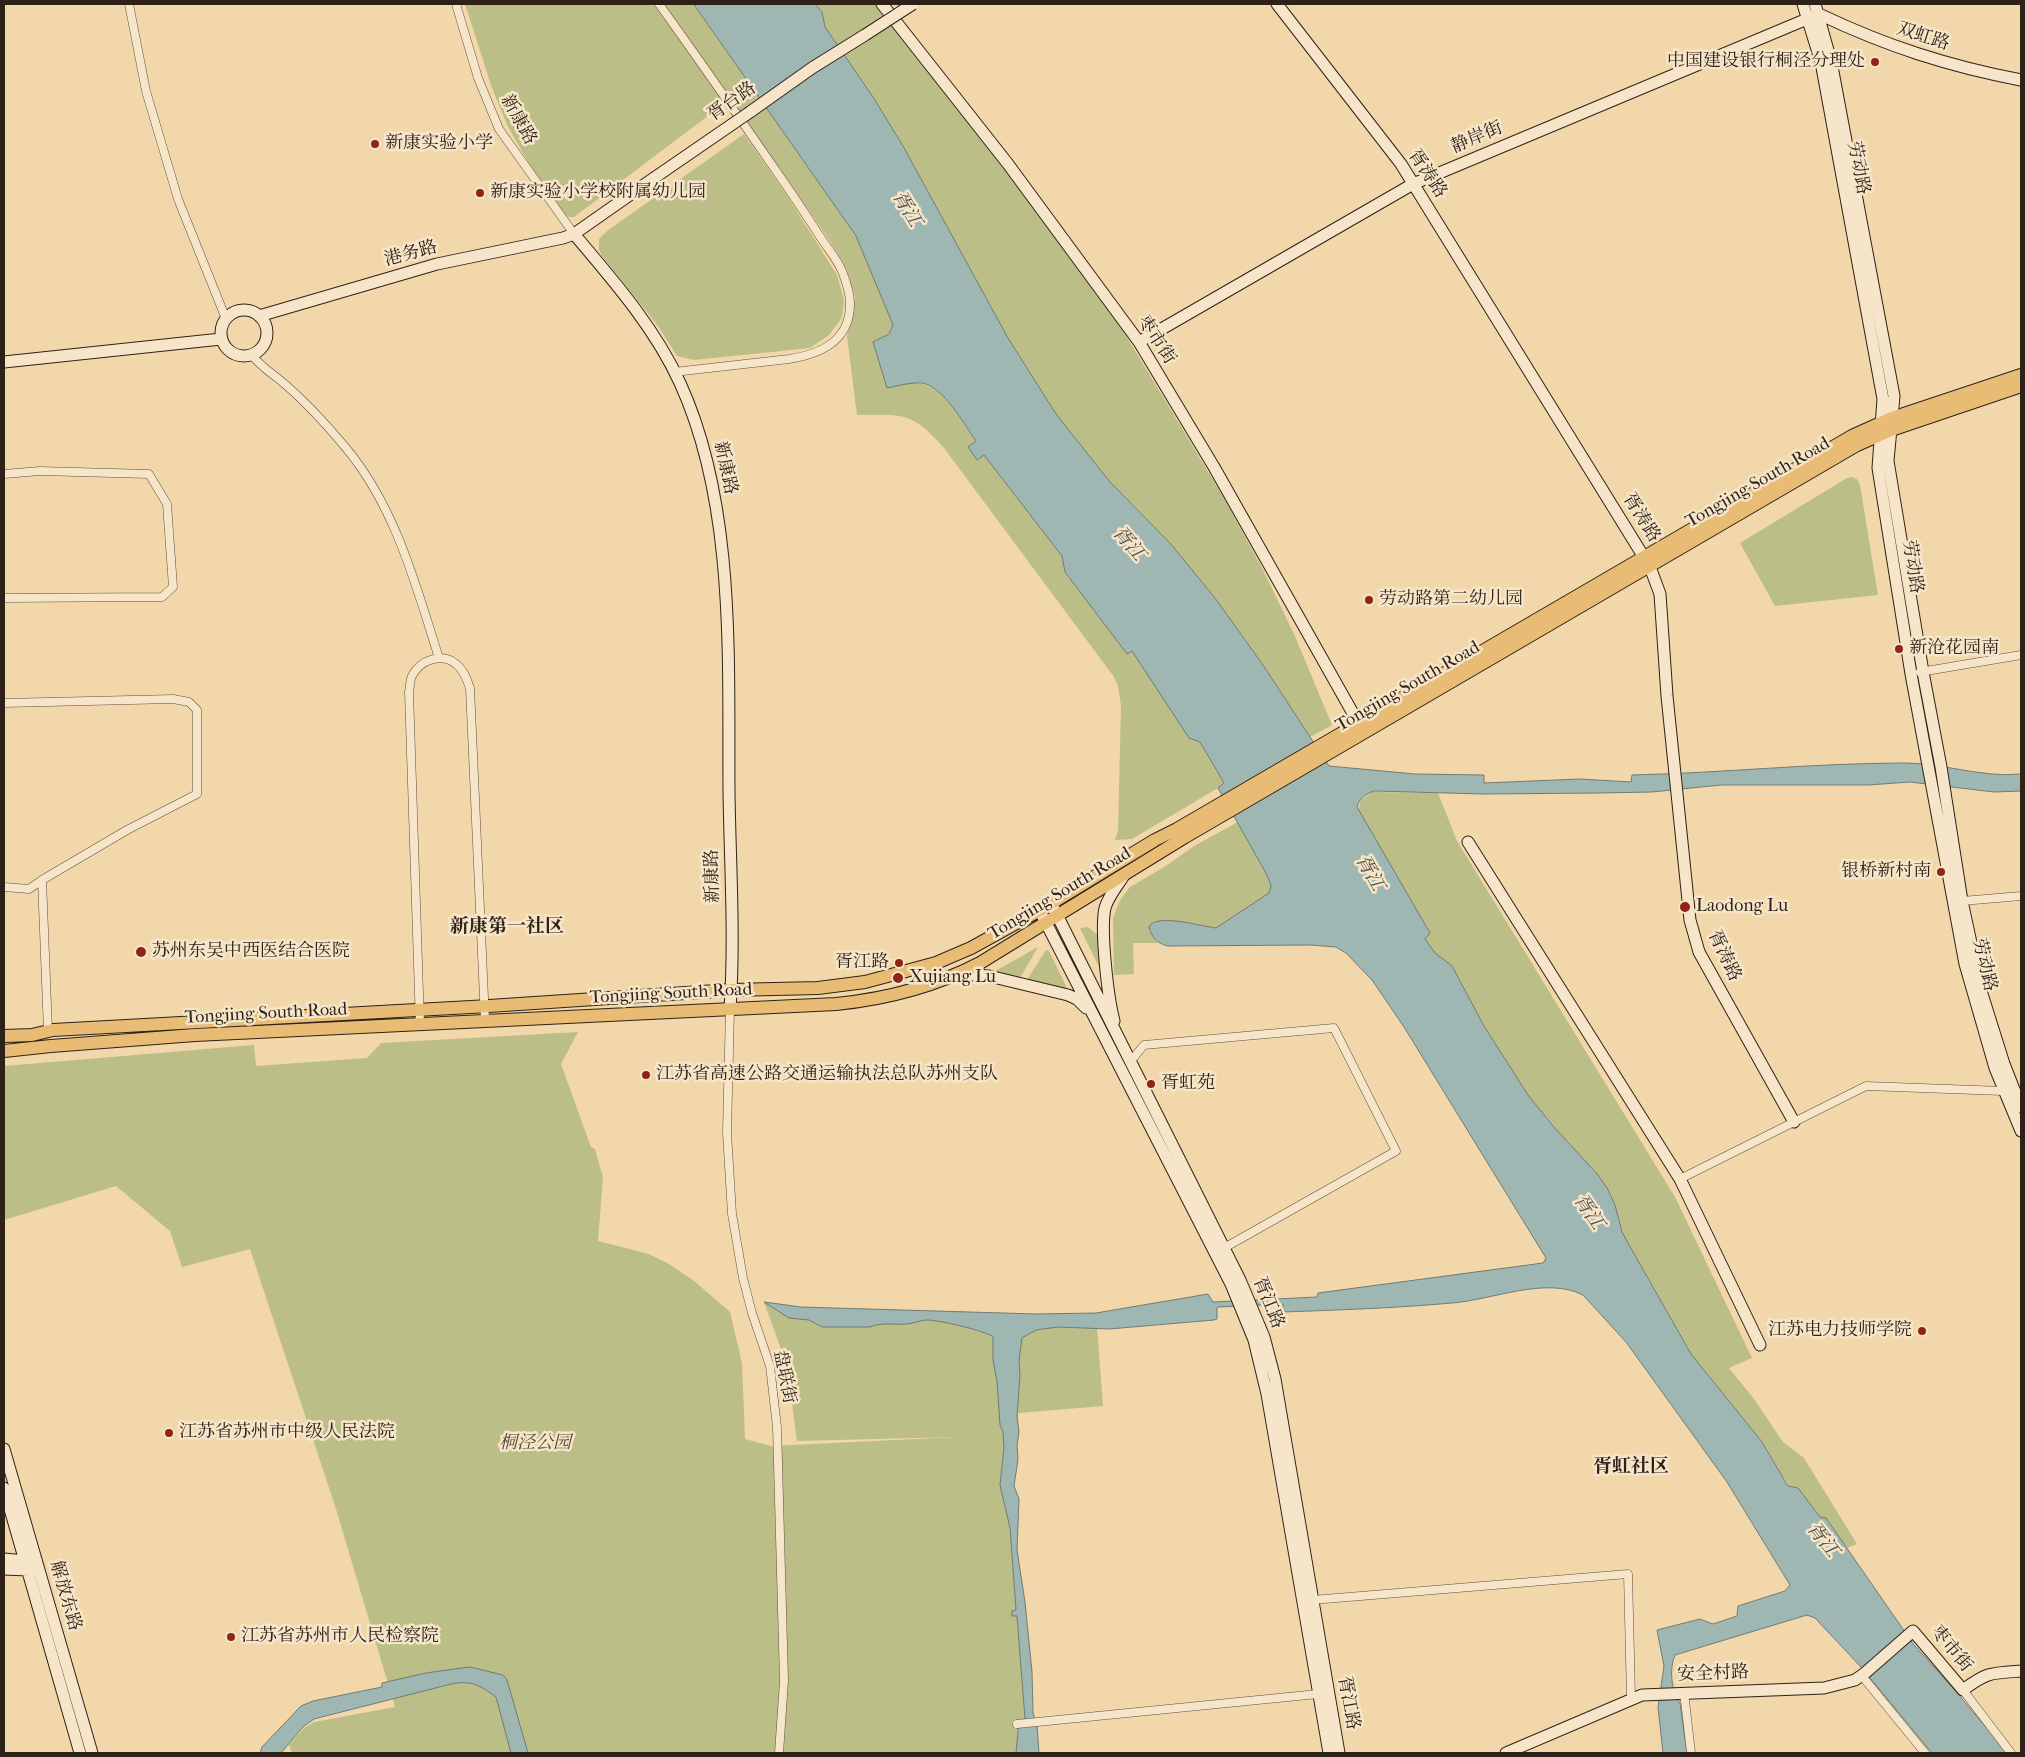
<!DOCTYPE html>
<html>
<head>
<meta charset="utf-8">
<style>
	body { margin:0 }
	#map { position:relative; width:2025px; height:1757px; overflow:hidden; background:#f1d7aa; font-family:"IM FELL French Canon",serif }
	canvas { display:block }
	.frame { position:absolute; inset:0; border:5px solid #2e2218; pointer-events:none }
</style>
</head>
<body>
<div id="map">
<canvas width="2025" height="1757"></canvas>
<div class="frame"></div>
</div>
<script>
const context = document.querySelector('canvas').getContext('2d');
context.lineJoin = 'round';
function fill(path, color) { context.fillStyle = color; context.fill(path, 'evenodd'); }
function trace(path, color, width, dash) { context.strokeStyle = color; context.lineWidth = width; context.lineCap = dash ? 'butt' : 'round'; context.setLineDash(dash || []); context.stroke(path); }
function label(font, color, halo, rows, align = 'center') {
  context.font = font + ' "IM FELL French Canon","Noto Serif SC",serif'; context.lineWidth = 5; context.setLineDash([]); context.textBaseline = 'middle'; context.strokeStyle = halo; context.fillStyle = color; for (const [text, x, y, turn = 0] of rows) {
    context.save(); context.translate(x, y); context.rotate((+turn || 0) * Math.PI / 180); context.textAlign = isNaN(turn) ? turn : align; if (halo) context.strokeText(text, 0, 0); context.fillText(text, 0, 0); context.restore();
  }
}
fill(new Path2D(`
	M465,4H653L725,103L574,217C564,218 561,213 554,206L508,127L492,88Z
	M665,4H694L856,236L892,320V330L884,337L917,383C945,386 961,420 976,441L968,447L977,460L984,455L1063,556L1065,572L1127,653L1132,650L1200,742L1224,783L1218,788L1132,839L1115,840L1118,831L1121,706L1118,686L1114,677L944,448C911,411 904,415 857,415L847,336L855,298L847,270L830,241Z
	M815,4H878L951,95L1119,324L1224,498L1262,568L1294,634L1332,725L1310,737L1263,665L1215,598L1170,543L1110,482L1056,414L1008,338L903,146L873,97L825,27L822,12Z
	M744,134L788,197L837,275L844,300L843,311L841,319L829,335L810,348L694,360L677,356L658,326L602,256L599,250V239L607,231Z
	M1852,477L1857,479L1860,485L1878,595L1775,606L1740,543L1847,478Z
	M1372,792L1438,793L1457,841L1675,1197L1752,1358L1729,1368L1754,1399L1783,1442L1804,1458L1857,1544L1847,1548L1826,1518L1820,1517L1798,1488L1789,1486L1762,1442L1691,1354L1628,1243L1622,1232L1615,1205L1607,1188L1598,1175L1553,1126L1528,1095L1484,1026L1452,966L1435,953L1424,939L1358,809L1361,800Z
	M1238,822L1267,875L1271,886L1269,893L1216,928L1176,921L1149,930L1158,943H1133L1134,974L1114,975L1113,918L1120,900L1130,887L1166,866L1194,846Z
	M1088,927L1100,937L1102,973L1080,928Z
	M1038,947L1020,978L997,972V970Z
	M1046,950L1049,951L1068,990L1027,980Z
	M578,1032L561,1064L591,1147L595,1149L603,1177L598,1241L649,1254L669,1264L694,1281L730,1312L742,1363L745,1439L771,1446L957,1437L797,1441L787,1366L764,1302L801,1307L1036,1314L1096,1313L1103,1406L1018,1413L1019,1432L1004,1436V1447L1000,1485L1010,1528L1016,1611H1012V1616H1017L1025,1720L1018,1728L1016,1753H292L289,1745L304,1728L314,1722L395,1707L336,1509L250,1249L182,1267L170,1231L116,1186L4,1220V1066L254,1045L256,1066L367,1058L381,1043Z`), '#bcbe87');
const water = new Path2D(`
	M694,4H815L822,12L825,27L873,97L903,146L1008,338L1056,414L1110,482L1170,543L1215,598L1263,665L1329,766L1415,774L1484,775V783L1580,779L1631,782L1632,775C1723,773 1814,763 1905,763C1943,763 1982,778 2021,774V791L1994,792L1910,782L1868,785H1721L1652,792L1599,793L1483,794L1375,791C1366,793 1359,799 1357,807L1430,933L1425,939L1435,953L1452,966L1484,1026L1528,1095L1553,1126L1598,1175L1607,1188L1615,1205L1622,1232L1628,1243L1691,1354L1762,1442L1788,1486L1798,1488L1820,1517L1826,1518L1914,1645L1952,1687L2008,1753H1932L1860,1666L1815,1618L1807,1615L1675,1655C1669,1668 1671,1692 1680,1703L1687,1753H1663L1658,1707L1664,1666L1657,1630L1700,1619L1713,1624L1737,1616L1738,1606L1785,1591L1790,1585L1727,1482L1626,1342L1583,1295C1546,1276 1492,1300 1452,1303C1396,1308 1340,1310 1283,1312V1304L1218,1307L1217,1308V1319L1214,1320L1109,1329L1058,1327L1036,1330L1022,1338L1019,1361L1020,1375L1017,1417L1019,1432L1017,1445L1018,1459L1014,1486L1019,1499L1017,1550L1025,1602L1032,1672L1033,1713L1037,1726L1039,1753H1016L1019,1720L1025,1719L1017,1616H1012V1611L1016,1610L1010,1528L1000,1485L1004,1447L1003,1432L1000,1425L997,1382L993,1360V1337C987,1331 935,1319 925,1320C918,1321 912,1324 906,1324C894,1325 881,1322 870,1327H822L809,1320L789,1318L764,1302L801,1307L1036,1314L1096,1313L1208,1294L1213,1302L1317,1297L1318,1293L1543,1263L1546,1258L1404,1027L1372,980L1346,953L1336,947L1310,945L1168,946C1158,944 1151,937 1149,927L1151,924C1164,915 1200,926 1216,928L1269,893L1271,886L1267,875L1218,788L1224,783L1200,742L1189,738L1132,651L1127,654L1065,572L1062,556L984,455L977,460L968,447L976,441C964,424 944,387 922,383C911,382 898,386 887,388L873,342L889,334L893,325L856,236Z
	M470,1667L503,1675L507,1680L528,1753H511L496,1697C480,1685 471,1680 451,1684L314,1719L303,1727L281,1753H260L262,1747L301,1706L313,1701L382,1687V1683L426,1673Z`);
fill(water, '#9eb7b2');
trace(water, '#717b74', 1);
const street = new Path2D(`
	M129,4L146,91L178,199L226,319
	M456,4L478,78L499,129L574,234
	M659,4C700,61 741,120 781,178C795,198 808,218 821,238C828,249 837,259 842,271C846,281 850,292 850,304C850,341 821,354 789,359L674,372
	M252,355C260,366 270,372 280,380C304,400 326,424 346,448C396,508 416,586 439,658
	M4,474L40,471L149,474L167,504L173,587L162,597L4,598
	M1920,672L2021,655
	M4,703L173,699L189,702L197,710V794L127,830L42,880L29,889L4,887
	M42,880L48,1031
	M1962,901L2021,896
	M730,1009L727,1133L732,1214L743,1278L752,1313L770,1366L777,1427L784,1681L779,1753
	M420,1024L409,692C410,687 410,680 412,676C420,660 442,652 456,664C464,670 467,680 470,688L485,1020
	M1130,1062L1144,1045L1334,1028L1396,1151L1224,1248
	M1680,1179L1866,1086L2003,1091L2008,1089
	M1312,1600L1628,1574L1631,1698
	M1862,1676L1925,1753
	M1963,1690L2011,1753
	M1684,1692L1691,1753
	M1017,1724L1318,1694`);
const secondary = new Path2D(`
	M882,4L1008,164L1139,342L1214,467L1359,724
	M1277,4L1401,164L1650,567L1660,594L1667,696L1690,920L1699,952L1794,1122
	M1803,4L1821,62L1883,399L1878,468L1911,674L1965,964L1995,1068L2021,1131
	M1815,4L1831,61L1894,396L1888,461L1923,672L1941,767L1962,901L1982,994L2004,1064L2021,1107
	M750,112L812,68L865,35
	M574,234C613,280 655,328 680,383C736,505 728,661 729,792C730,864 735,937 730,1009
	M221 333a23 23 0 1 1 46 0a23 23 0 1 1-46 0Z
	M259,316L437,264L563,238L574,234L654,178
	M1139,342L1413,184L1819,14C1886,46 1948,66 2021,80
	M4,362L221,339
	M1468,842L1680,1179L1760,1345
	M1051,903L1240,1280L1264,1337L1275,1379L1339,1753
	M1042,915L1231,1284L1254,1340L1267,1394L1329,1753
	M960,974L989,976L1068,995L1077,999L1086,1008
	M1114,1021C1108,998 1100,930 1105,908C1108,897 1117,886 1123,877
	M4,1449L92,1753
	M4,1488L80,1753
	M4,1559L25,1561L31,1559
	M4,1569L28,1570L34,1568
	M1506,1753L1642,1695L1824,1688L1855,1680L1865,1673L1913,1631L1963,1690C1987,1672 1991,1673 2021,1671`);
const primary = new Path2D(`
	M4,1036L32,1035L53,1030L108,1027L489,1006L731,990L818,988L865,982L936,963L971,948L1040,910L1155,840L1177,829L1852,436L1892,418L2021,375
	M4,1051L51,1046L195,1035L836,1004C886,999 934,987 980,963L1185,837L1857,445L1891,430L2021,386`);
trace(street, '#5f4f3c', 9);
trace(secondary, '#2e2218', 13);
trace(primary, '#2e2218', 14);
trace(street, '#f6e5c8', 8);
trace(secondary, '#f6e5c8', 11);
trace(primary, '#e8bc75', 12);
const secondaryBridge = new Path2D(`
	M865,35L913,4
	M654,178L750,112`);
trace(secondaryBridge, '#2e2218', 13, []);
trace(secondaryBridge, '#f6e5c8', 11);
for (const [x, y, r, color] of [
	[1875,62,5,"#8f2418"],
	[375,144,5,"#8f2418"],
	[480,193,5,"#8f2418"],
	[1369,600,5,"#8f2418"],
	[1899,649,5,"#8f2418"],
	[1941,872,5,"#8f2418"],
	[1685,907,6,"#8f2418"],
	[141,952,6,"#8f2418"],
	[899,963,5,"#8f2418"],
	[898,978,6,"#8f2418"],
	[646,1075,5,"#8f2418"],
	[1151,1084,5,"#8f2418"],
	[1922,1331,5,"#8f2418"],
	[169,1433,5,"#8f2418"],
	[231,1637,5,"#8f2418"]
]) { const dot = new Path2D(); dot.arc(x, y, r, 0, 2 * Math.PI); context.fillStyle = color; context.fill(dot); trace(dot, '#f6e5c8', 2); }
label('18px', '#2e2218', '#f6e5c8', [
	["双虹路",1923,37,18],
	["胥台路",732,102,-35],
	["新康路",518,120,61],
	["静岸街",1477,138,-23],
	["劳动路",1858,168,79],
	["胥涛路",1427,174,56],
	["港务路",411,254,-15],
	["枣市街",1156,340,57],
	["新康路",725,468,78],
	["Tongjing South Road",1758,483,-30],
	["胥涛路",1641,518,58],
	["劳动路",1912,567,81],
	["Tongjing South Road",1408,687,-30],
	["新康路",713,876,-91],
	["Tongjing South Road",1060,894,-31],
	["胥涛路",1724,956,65],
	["劳动路",1984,965,77],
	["Tongjing South Road",671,994,-3],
	["Tongjing South Road",266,1014,-3],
	["胥江路",1268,1303,68],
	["盘联街",784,1377,79],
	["解放东路",65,1596,74],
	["枣市街",1951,1649,50],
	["安全村路",1713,1674,-2],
	["胥江路",1348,1703,80]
]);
label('18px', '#2e2218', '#f6e5c8', [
	["中国建设银行桐泾分理处",1865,62,"right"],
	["新康实验小学",385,144],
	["新康实验小学校附属幼儿园",490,193],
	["劳动路第二幼儿园",1379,600],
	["新沧花园南",1909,649],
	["银桥新村南",1931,872,"right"],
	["Laodong Lu",1696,907],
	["苏州东吴中西医结合医院",152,952],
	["胥江路",889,963,"right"],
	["Xujiang Lu",909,978],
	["江苏省高速公路交通运输执法总队苏州支队",656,1075],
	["胥虹苑",1161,1084],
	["江苏电力技师学院",1912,1331,"right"],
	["江苏省苏州市中级人民法院",179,1433],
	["江苏省苏州市人民检察院",241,1637]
], 'left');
label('italic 18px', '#524934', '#f6e5c8', [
	["桐泾公园",535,1444]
]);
label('italic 19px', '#504f46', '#f6e5c8', [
	["胥江",906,209,59],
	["胥江",1128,544,50],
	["胥江",1369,873,61],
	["胥江",1588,1212,56],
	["胥江",1822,1540,52]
]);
label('bold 19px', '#2e2218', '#f6e5c8', [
	["新康第一社区",507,927],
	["胥虹社区",1631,1467]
]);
</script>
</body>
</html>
